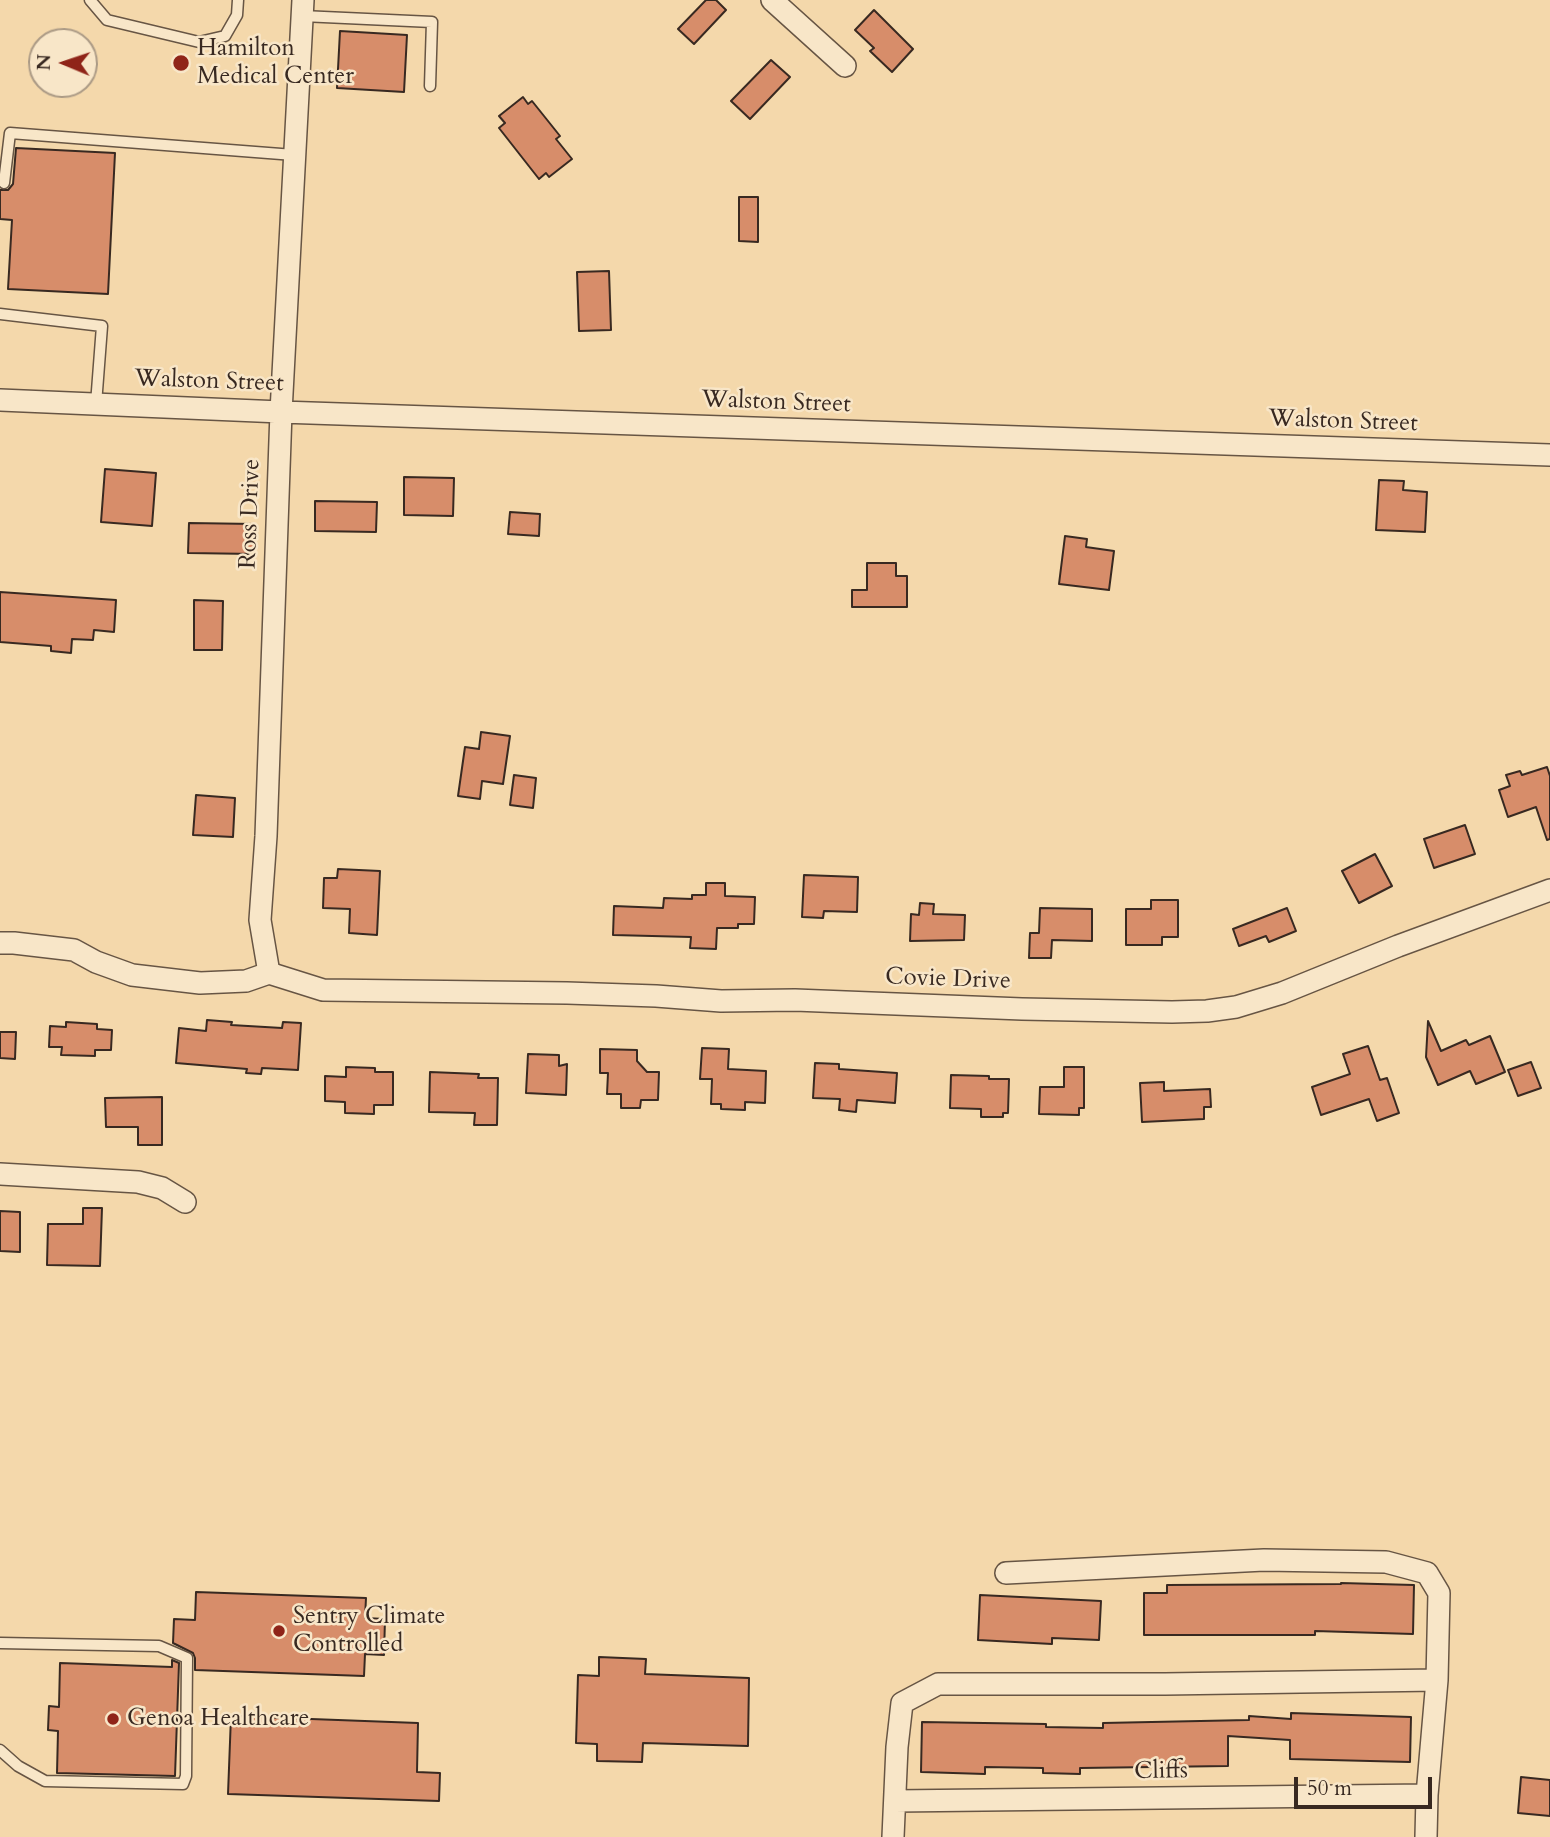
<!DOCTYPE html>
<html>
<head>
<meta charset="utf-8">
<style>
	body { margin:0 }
	#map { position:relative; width:1550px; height:1837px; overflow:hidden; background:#f4d8ab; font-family:Cardo,serif }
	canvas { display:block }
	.north { position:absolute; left:28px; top:28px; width:70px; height:70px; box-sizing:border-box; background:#f8e6c8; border:2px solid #ab9a85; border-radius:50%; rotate:272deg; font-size:19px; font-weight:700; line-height:28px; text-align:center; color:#382921 }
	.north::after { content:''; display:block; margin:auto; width:24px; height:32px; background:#8f2418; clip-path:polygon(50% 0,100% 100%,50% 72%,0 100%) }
	.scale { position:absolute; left:1294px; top:1777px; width:138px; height:32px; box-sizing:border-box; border:4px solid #382921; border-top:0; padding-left:9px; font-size:21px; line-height:24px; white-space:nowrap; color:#382921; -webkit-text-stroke:5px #f8e6c8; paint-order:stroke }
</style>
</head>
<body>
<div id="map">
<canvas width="1550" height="1837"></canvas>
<div class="north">N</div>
<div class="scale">50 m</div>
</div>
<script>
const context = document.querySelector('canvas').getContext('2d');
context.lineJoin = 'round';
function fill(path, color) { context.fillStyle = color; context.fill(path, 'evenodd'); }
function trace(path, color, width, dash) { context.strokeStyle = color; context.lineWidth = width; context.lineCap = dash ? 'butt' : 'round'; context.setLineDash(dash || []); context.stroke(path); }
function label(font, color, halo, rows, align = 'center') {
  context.font = font + ' Cardo,serif'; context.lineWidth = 5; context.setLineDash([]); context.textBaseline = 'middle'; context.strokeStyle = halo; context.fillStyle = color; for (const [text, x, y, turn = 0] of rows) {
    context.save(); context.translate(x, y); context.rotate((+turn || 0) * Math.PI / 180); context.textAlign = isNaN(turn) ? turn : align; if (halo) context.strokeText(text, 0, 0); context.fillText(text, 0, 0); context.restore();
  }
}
const building = new Path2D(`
	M706,0H716L726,10L694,44L678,29Z
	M874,10L913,49L892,72L870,51L874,48L855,30Z
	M340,31L407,35L404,92L337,88Z
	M771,60L790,77L750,119L731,101Z
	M523,97L528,104L532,101L560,136L556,139L572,159L549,177L546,173L539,179L499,128L505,123L499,116Z
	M16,148L115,153L108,294L8,289L12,220L0,219V190H8L13,184Z
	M739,197H758V242L739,241Z
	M609,271L611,330L579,331L577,272Z
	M105,469L156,473L152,526L101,522Z
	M404,477L454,478L453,516L404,515Z
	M1379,480L1404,481L1403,490L1427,492L1425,532L1376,530Z
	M315,501L377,502L376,532L315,531Z
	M510,512L540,514L539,536L508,534Z
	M189,523L255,524V554L188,553Z
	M1065,536L1087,539L1086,547L1114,551L1109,590L1059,584Z
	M867,563H896V576H907V607H852V590H867Z
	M0,592L116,600L114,632L94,630L93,640L72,639L71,653L51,651V646L0,642Z
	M194,600L223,601L222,650H194Z
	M481,732L510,736L503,784L482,781L480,799L458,796L465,747L479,749Z
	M1547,767L1550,776V839L1547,840L1536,807L1508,817L1499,790L1510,786L1506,775L1520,771L1522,775Z
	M514,775L536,778L533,808L510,805Z
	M196,795L235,798L233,837L193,835Z
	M1465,825L1475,854L1434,868L1424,839Z
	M1375,854L1392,886L1359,903L1342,871Z
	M338,869L380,871L377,935L349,933L350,909L323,908L324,878H337Z
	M804,875L858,877L857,912L824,911L823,918L802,917Z
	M706,883H725V896L755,897L754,924H738V928H717L716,949L690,948L691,937L613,935L614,906L663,908L664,898L692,899V895H706Z
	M1151,900H1178V937H1162V945H1126V909H1151Z
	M920,903L934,904L933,914L965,915L964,940L910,941L911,914L919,915Z
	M1040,908L1092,909V941L1052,940L1051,958H1029L1030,933H1039Z
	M1287,908L1296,931L1269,942L1266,936L1239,946L1233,929Z
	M207,1020L232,1022L231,1025L282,1028L283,1022L301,1023L298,1070L262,1068L261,1074L246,1073L247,1069L176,1063L179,1028L206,1031Z
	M1428,1021L1441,1051L1466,1040L1469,1045L1490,1036L1505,1072L1476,1084L1470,1071L1438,1085L1426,1057Z
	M66,1022L97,1024V1029L112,1030L111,1050H95V1056L61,1055L62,1047H49L50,1026L66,1027Z
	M0,1032H16L15,1059L0,1058Z
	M1368,1046L1380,1080L1387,1078L1399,1113L1377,1121L1369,1099L1321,1115L1312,1087L1350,1074L1343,1054Z
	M702,1048L729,1049L728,1069L766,1071L765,1103L745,1102V1110L721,1109V1104H711L712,1079H700Z
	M600,1049L637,1050V1061L647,1072H659L658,1100H641L640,1108H621V1094H607L608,1073H600Z
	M528,1054L559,1055V1066L567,1064L566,1095L526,1093Z
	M1531,1062L1541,1088L1518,1096L1508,1070Z
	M815,1063L839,1064V1069L897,1073L895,1103L857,1100L856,1112L839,1110L840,1099L813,1098Z
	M346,1067L375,1068V1072H393V1105H374V1114L345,1113V1102L325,1101V1076L346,1077Z
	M1064,1067H1084V1108H1079V1115L1039,1114L1040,1087H1064Z
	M430,1072L479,1074L478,1078H498L497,1125H474L475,1113L429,1112Z
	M951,1075L989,1076V1079H1009L1008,1113H1003V1117H981V1109L950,1108Z
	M1164,1082V1091L1210,1089L1211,1107H1204V1119L1142,1122L1140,1083Z
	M162,1097V1145H138V1127H106L105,1098Z
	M83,1208H102L100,1266L47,1265L48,1224H83Z
	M0,1211L20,1212V1252L0,1251Z
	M1341,1583L1414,1585L1413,1634L1315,1631V1635H1144V1593H1167V1585L1341,1584Z
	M196,1592L366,1598L365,1618L385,1619L384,1655L365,1654L364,1676L195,1670V1658L193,1653L173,1643L174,1619L195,1620Z
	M980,1595L1101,1601L1099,1640L1052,1638V1644L978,1640Z
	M599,1657L646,1659L645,1674L749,1678L748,1746L643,1743L642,1762L597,1761V1744L576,1743L578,1675L599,1676Z
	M172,1660L179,1663L175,1776L57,1773L58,1731L48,1730L49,1706L59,1707L60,1663L172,1667Z
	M1291,1713L1411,1717L1410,1762L1290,1759V1740L1228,1736V1766L1080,1768V1774L1043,1773V1768L985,1767V1774L921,1772L922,1722L1046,1724V1727L1103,1728V1723L1249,1720V1716L1291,1719Z
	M231,1716L418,1723L417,1772L440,1773L439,1801L228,1794Z
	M1521,1777L1550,1780V1816L1518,1813Z`);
fill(building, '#d78d6a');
trace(building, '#382921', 2);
const service = new Path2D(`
	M90,0L107,20L199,42L225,36L237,15L238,0
	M302,16L432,22L430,86
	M4,183L10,133L294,155
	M0,314L102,326L96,404
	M0,1643L159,1646L187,1658L186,1776L183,1784L45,1781L18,1766L0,1750`);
const minor = new Path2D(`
	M303,0L281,412L266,836L260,920L269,973L323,990L567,993L656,996L721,1001L795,1000L1022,1009L1172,1012L1207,1011L1236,1007L1282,993L1398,946L1550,890
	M772,0L845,66
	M0,400L281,412L1550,455
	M0,943H14L74,950L96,962L132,975L200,983L246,981L269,973
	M0,1174L138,1182L162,1188L185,1202
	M1006,1573L1264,1560L1386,1562L1427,1573L1439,1593L1437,1680L1427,1795L1426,1837
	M895,1801L1427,1795
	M893,1837L897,1747L902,1703L938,1684H1165L1437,1680`);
trace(service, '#675544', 13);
trace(minor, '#675544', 24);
trace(service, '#f8e6c8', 10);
trace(minor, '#f8e6c8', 21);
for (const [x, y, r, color] of [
	[181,63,9,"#8f2418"],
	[279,1631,7,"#8f2418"],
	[113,1719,7,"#8f2418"]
]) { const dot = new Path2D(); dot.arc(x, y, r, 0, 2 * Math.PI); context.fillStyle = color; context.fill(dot); trace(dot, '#f8e6c8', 2.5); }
label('24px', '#382921', '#f8e6c8', [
	["Hamilton",197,49],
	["Medical Center",197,77],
	["Sentry Climate",293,1617],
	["Controlled",293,1645],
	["Genoa Healthcare",127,1719]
], 'left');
label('24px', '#382921', '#f8e6c8', [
	["Walston Street",209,382,2],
	["Walston Street",776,403,2],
	["Walston Street",1343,422,2],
	["Ross Drive",251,514,-88],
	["Covie Drive",948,980,2],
	["Cliffs",1161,1772,-1]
]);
</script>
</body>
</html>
